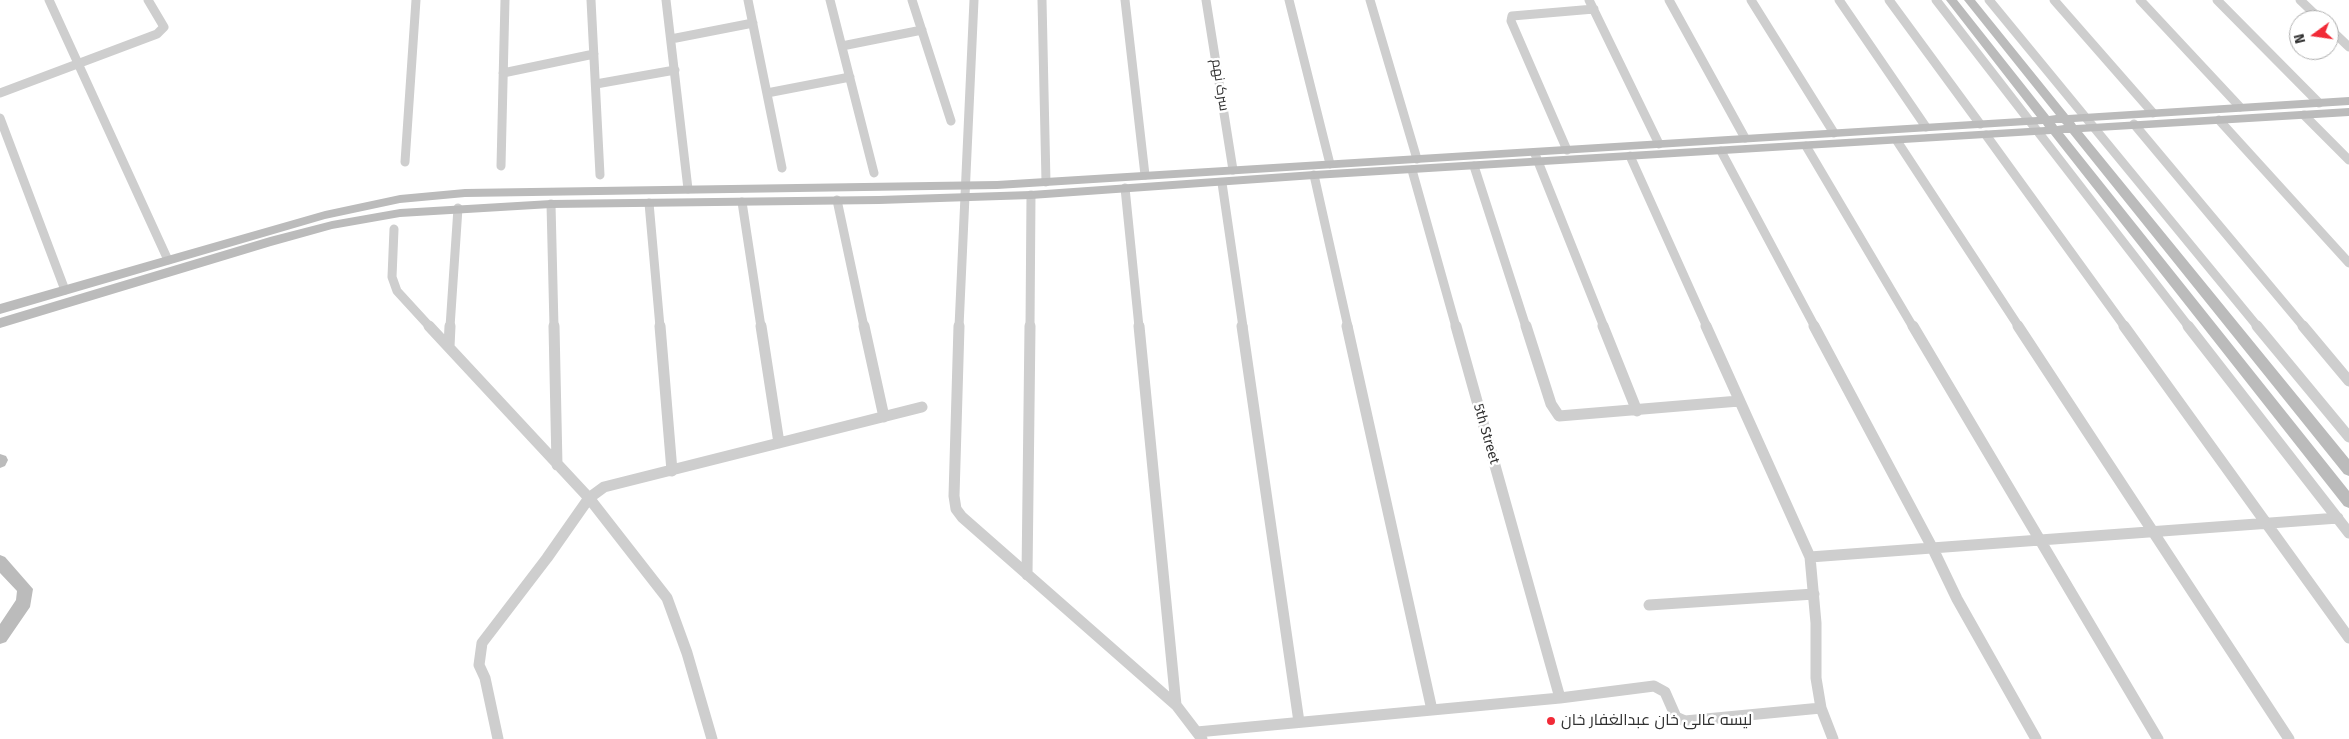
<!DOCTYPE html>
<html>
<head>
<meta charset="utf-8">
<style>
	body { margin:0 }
	#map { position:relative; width:2349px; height:739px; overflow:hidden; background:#fff; font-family:"Fira Sans",sans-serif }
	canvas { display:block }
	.north { position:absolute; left:2289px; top:10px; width:50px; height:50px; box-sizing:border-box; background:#fff; border:1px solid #adadad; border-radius:50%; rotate:256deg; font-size:14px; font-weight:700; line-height:20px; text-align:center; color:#313131 }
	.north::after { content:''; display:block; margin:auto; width:18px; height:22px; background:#f12a37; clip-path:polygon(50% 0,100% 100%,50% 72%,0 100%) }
</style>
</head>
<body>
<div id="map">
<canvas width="2349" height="739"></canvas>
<div class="north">N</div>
</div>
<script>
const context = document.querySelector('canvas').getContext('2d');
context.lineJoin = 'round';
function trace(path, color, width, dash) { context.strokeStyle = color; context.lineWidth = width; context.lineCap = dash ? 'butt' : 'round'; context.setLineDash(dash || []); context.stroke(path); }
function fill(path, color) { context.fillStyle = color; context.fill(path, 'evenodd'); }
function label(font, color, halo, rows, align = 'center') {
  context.font = font + ' "Fira Sans",Cairo,sans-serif'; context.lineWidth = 5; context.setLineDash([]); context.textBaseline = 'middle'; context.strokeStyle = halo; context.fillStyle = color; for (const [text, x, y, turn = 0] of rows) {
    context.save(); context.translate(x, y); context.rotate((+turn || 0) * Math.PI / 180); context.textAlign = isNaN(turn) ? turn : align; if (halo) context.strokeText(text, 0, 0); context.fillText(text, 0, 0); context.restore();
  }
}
trace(new Path2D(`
	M49,0L168,260
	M591,0L600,175
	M666,0L688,189
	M748,0L782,168
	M830,0L874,173
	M912,0L951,121
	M1042,0L1046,182
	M1125,0L1145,175
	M1206,0L1233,170
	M1289,0L1330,164
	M1370,0L1417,159
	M1589,0L1659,144
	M1669,0L1745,138
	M1751,0L1834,133
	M1839,0L1926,127
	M1889,0L1980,124
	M1936,0L2189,327
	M1989,0L2258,327
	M2054,0L2153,113
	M2140,0L2240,107
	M2217,0L2319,103
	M2300,0L2321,20
	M2329,28L2349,47
	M671,39L753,23
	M842,46L922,30
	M503,73L594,54
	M596,84L675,70
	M0,93L157,34L164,27L148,0
	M767,93L850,77
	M2304,115L2349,160
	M0,118L65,290
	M2219,120L2349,263
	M2134,124L2304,327
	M1986,135L2125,327
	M1897,141L2019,327
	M1806,146L1913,327
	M1567,150L1511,21L1512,16L1594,9
	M1721,151L1815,327
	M1535,154L1604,327
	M1630,156L1707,327
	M405,162L416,0
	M501,166L505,0
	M1474,166L1526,327
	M1412,170L1456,327
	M1314,175L1348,327
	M1222,183L1243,327
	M1125,188L1139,327
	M837,200L864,327
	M742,202L761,327
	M649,203L660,327
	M551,204L554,327
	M394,229L392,277L397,291L430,327
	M450,327L458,208
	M959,327L974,0
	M1030,327L1031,195`), '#cecece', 9);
trace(new Path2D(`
	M429,326L589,498L667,598L687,653L712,739
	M554,326L557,465
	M660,326L672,471
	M761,326L779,443
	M864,326L884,417
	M959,326L954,496L956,509L962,517L1176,705L1202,739
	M1139,326L1176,705
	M1242,326L1299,722
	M1347,326L1432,710
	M1456,326L1560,698
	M1526,326L1551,404L1559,416L1739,401
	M1603,326L1637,411
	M1814,326L1933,549L1957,599L2036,739
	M1913,326L2158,739
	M2018,326L2289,739
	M2124,326L2349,638
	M2188,326L2349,533
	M2257,326L2349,437
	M2303,326L2349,381
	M449,347L450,326
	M1810,557L2338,518
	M1027,575L1030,326
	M1649,605L1814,594
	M1821,708L1833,739
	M1197,732L1560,698L1654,686L1665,692L1676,717L1685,721L1821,708L1816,678V623L1810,557L1706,326
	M498,739L485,678L479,665L482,643L547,558L589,498L604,487L922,407`), '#cecece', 11);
fill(new Path2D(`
	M1946,0H1957L2049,116L2056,115L1964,0H1975L2068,115L2349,97V105L2074,122L2076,125L2349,108V116L2082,132L2349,459V476L2344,474L2070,133H2063L2349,491V508L2344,506L2051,134L1314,179L1031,199L879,204L551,208L400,217L332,229L271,246L0,328V318L270,237L332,221L400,209L551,200L879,196L1031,191L1314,171L2045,127L2043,124L997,189L465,197L400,203L325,219L0,314V304L325,211L400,195L465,189L997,181L2037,117ZM2055,123H2062L2064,125L2057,126Z
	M0,454L6,456L8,460L5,466L0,468Z
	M0,555L5,557L33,589L30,607L6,642L0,644V624L16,600L17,591L0,573Z`), '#bbb');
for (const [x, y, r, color] of [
	[1551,721,5,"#f12a37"]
]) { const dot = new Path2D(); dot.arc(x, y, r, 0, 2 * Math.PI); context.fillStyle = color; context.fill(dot); trace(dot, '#fff', 2); }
label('14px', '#313131', '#fff', [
	["سرک نهم",1220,85,81],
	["5th Street",1486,434,74]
]);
label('16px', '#313131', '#fff', [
	["لیسه عالی خان عبدالغفار خان",1561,721]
], 'left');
</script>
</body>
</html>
